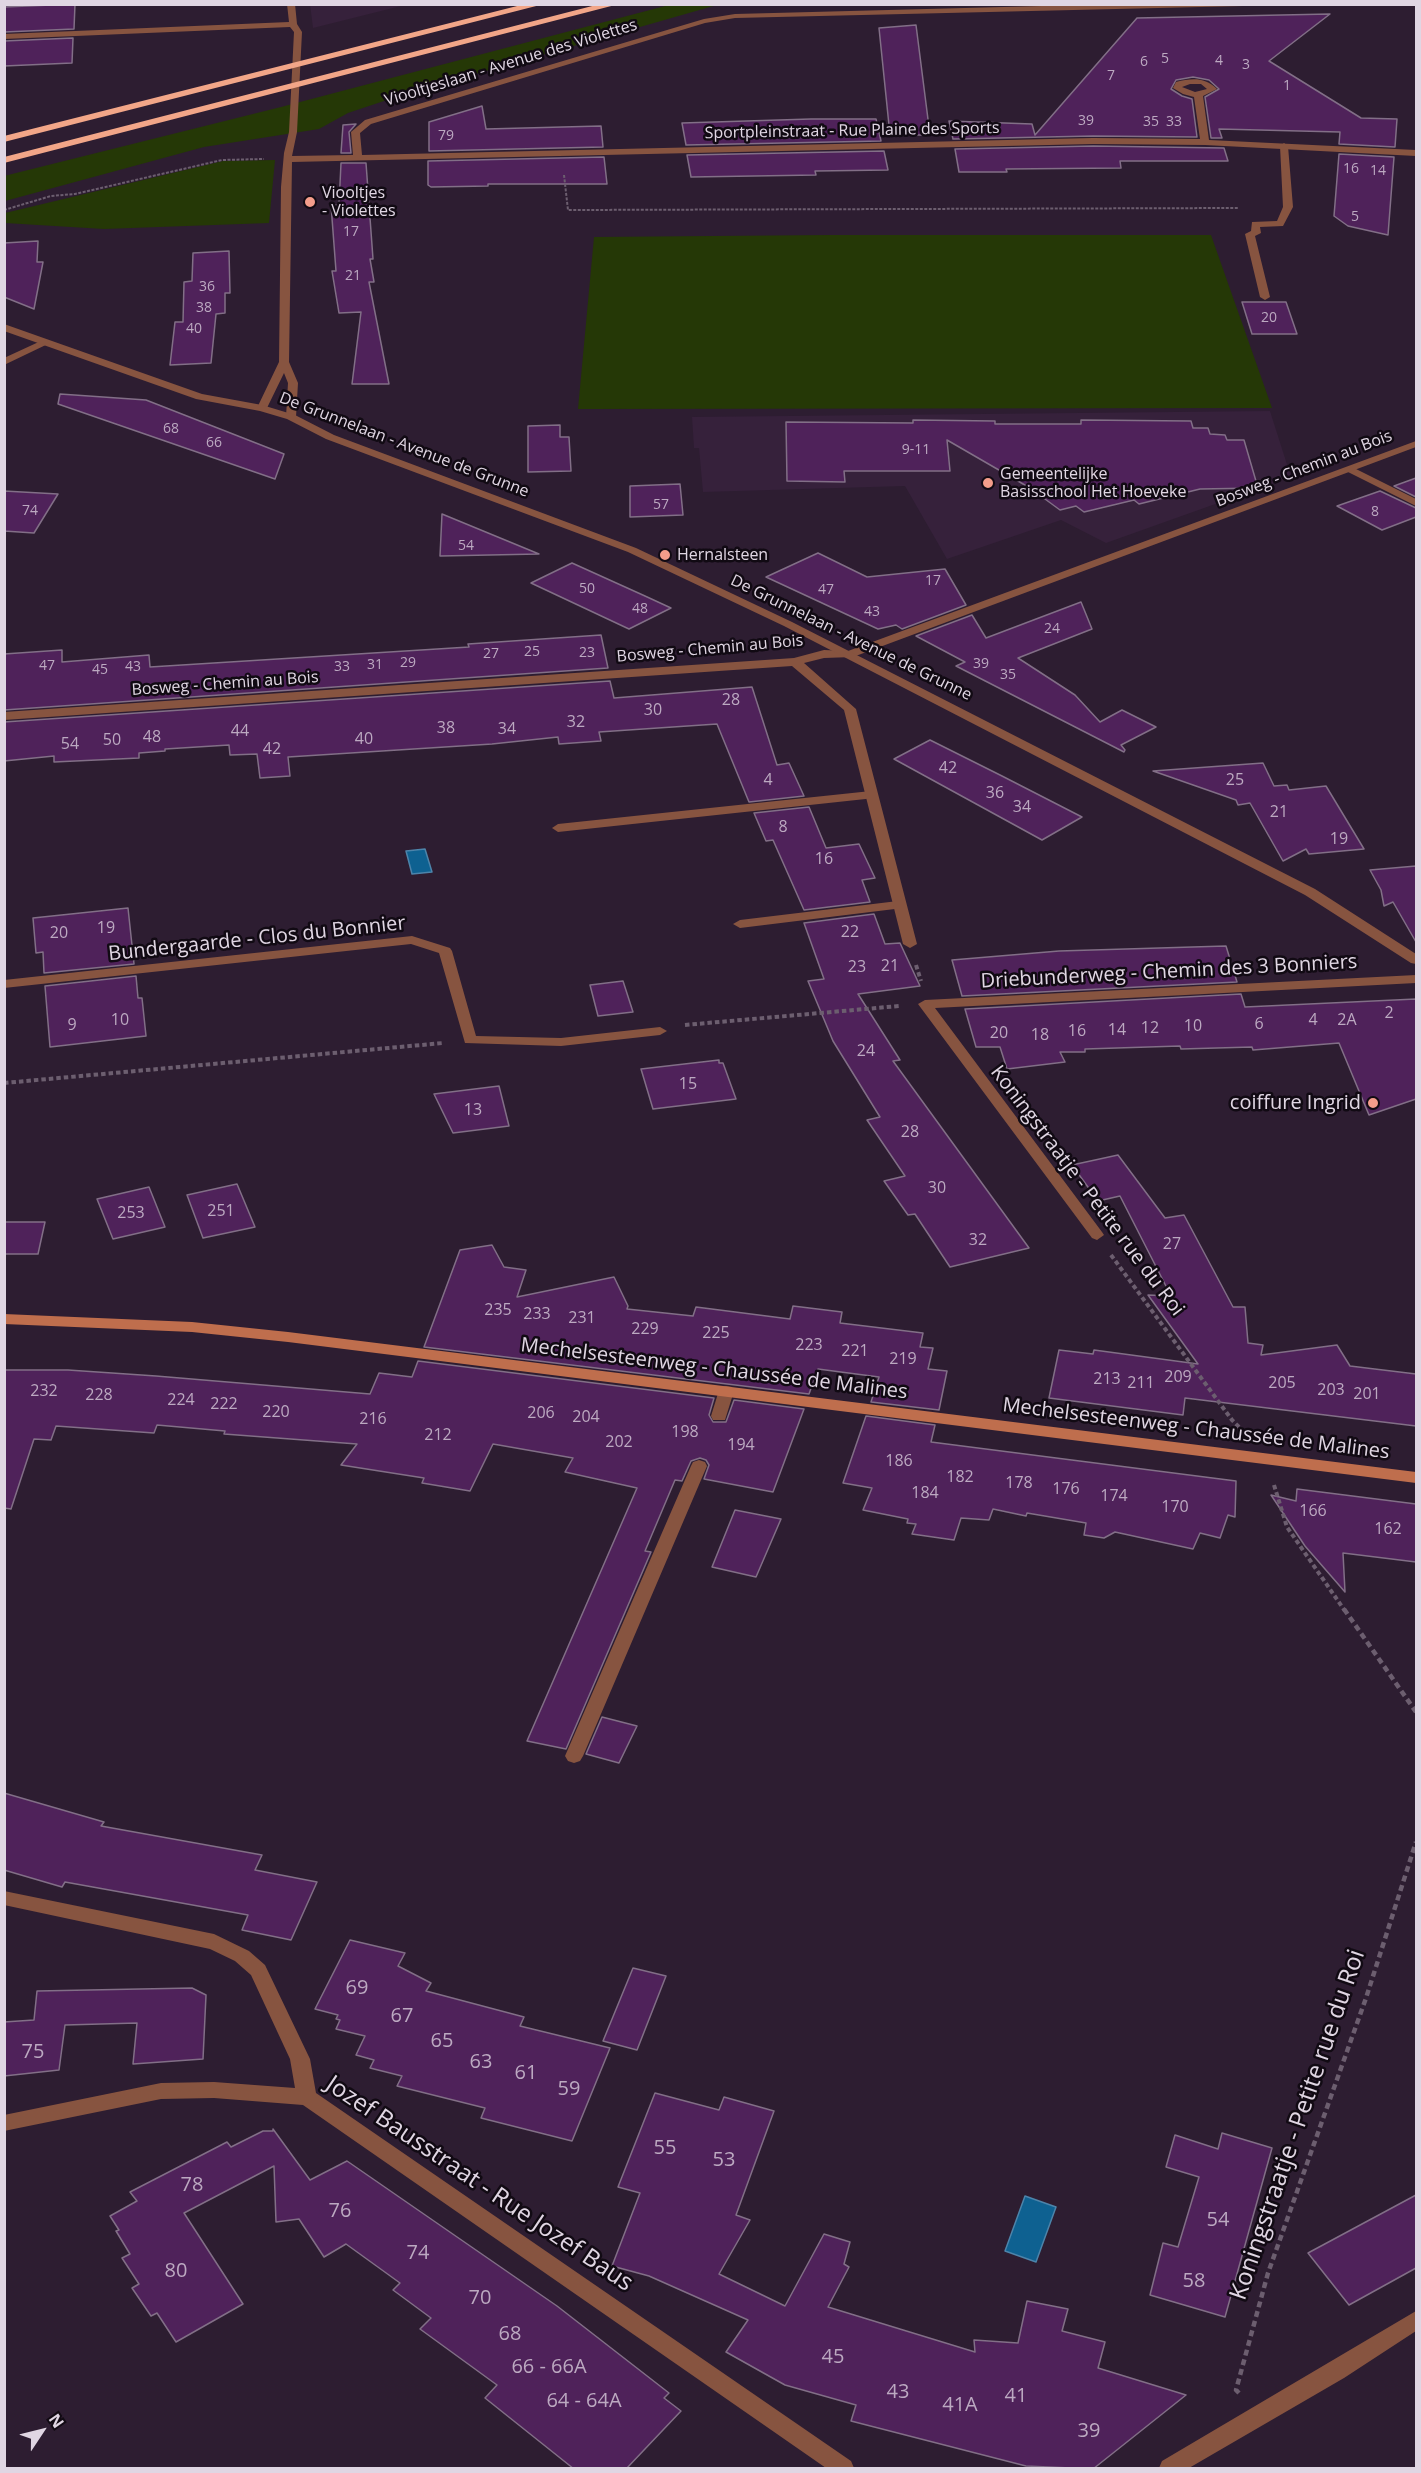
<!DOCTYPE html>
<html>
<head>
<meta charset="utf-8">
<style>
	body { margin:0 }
	#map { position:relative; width:1421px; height:2473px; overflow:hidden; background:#2d1d31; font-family:"Open Sans",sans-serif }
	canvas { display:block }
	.frame { position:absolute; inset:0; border:6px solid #e0d6e3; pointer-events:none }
	.north { position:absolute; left:12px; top:2401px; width:60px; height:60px; -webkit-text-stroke:4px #110a13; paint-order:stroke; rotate:55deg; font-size:16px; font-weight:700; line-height:24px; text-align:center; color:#e0d6e3 }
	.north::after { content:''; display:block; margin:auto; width:21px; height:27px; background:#e0d6e3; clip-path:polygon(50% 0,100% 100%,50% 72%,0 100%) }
</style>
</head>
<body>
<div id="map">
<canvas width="1421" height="2473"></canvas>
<div class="frame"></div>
<div class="north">N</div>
</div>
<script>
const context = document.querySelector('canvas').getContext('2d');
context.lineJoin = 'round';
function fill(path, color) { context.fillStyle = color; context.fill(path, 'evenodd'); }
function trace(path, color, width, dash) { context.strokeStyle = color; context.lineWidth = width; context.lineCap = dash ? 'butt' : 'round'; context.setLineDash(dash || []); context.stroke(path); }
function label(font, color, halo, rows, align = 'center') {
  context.font = font + ' "Open Sans",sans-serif'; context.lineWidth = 5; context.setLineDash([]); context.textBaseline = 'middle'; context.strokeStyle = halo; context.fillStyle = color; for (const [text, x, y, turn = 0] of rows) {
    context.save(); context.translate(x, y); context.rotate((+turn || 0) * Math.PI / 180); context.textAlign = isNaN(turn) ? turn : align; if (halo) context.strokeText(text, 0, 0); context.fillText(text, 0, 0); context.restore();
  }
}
fill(new Path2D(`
	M310,4H405V5L313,28Z
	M1270,411L1291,477L1106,543L1061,520L947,559L905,486L703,492L699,448H694L692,417Z`), '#36213b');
fill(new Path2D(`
	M669,5H717L402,95L348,113L319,129L204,147L5,201L4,176L281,107Z
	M275,160L269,223L104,229L5,223V213L223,161Z
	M830,235H1211L1272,408L578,409L594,237Z`), '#253806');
const water = new Path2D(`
	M425,849L432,872L412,874L406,851Z
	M1025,2196L1056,2207L1036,2262L1005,2251Z`);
fill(water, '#0e6191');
trace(water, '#4d84aa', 1.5);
const building = new Path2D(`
	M75,4L74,29L4,32V7Z
	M1330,14L1269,61L1361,118L1397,119L1395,147L1339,144L1340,132L1219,129L1222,138H1211L1205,97L1219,89L1209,80L1193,77L1176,80L1171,89L1182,96L1192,99L1197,137L1093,136L953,139L949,121L1032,124L1035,135L1137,18Z
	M916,25L930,135H890L879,28Z
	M73,38L72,63L4,66V41Z
	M482,106L486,129L601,126L603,147L429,151V122Z
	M811,119H876L881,141L686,145L682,123Z
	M356,124L349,132L351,153H341L343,125Z
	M1093,146L1224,148L1228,161H1120L1121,168L1006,169L1007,172H959L955,149Z
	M884,151L888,170L815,171L816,175L691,177L687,155Z
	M1339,154L1394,157L1388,235L1348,226L1334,216Z
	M604,157L607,184H488V186L431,187L428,185V161Z
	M341,163H366L373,259H370L374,282H369L389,384H352L361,312L339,313L332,271H336L331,205H339Z
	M38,241L37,262H43L34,309L4,297V243Z
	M229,251L230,293H225V313L216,314L211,363L170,365L175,322H183L184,282L192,281L193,253Z
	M1242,302H1286L1297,334H1252Z
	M60,394L146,400L284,454L275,479L58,404Z
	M913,420L995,421V424H1081V420L1191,421L1193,428H1208L1210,434L1225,435L1227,440H1244L1258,488L1200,489L1139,504L1134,500L1084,512L1076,506L1060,510L1030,488L947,440L950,471H844L845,482L787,481L786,422L913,423Z
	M560,425V437H569L571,471L528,472V426Z
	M1416,478V497L1394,486Z
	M680,484L683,515L630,517V486Z
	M4,491L58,494L34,533L4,531Z
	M1380,491L1416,508V517L1382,530L1337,506Z
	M442,514L539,554L440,556Z
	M818,553L867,577L945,569L966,605L902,629L896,625L878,629L766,577Z
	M572,563L645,596L671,608L629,629L531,583Z
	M1081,602L1092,629L1018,658L1075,695L1100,722L1122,710L1156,727L1121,745L1125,750L1124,752L956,666L965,662L916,636L972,615L986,638Z
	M601,635L608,668L4,710V654L62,650V662L149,655L150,667L469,647L468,644Z
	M610,681L614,698L752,687L777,765L789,763L804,796L749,802L717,724L599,732L601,741L559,744L558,737L492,744L288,757L290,776L260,778L257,754L230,755L229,745L165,749V751L139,753V758L54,762V756L4,761V722Z
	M930,740L1002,776L1082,817L1042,840L894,759Z
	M1263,763L1274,786L1287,785L1289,790L1326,786L1364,849L1309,854L1306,849L1283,861L1250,803L1238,805L1236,800L1153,771Z
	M809,807L826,848L859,844L875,878L862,880L870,902L804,910L773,840L766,841L754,813Z
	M1416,866V942L1393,902L1384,906L1381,890L1370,870Z
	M128,908L134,964L44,973L43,952L36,953L33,918Z
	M874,914L885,944L900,943L920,986L858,994L900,1060L893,1061L1029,1248L950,1267L915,1214L908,1215L884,1181L905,1176L867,1120L880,1117L833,1041L808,981L824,979L804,923Z
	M1226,946L1237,982L962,996L952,960L1059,951Z
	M136,976L138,998H142L146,1036L50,1047L45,986Z
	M623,981L633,1012L598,1016L590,985Z
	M1241,994L1245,1007L1416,999V1099L1369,1115L1339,1043L1253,1050L1252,1047L1181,1049L1180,1046L1085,1049V1052H1060L1065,1062L1007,1069L1000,1047H976L965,1009Z
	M719,1060V1063H723L736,1099L653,1109L641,1069Z
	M499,1086L509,1126L453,1133L434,1094Z
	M1118,1155L1165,1218L1184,1215L1233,1307H1245L1248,1343L1263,1345L1261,1355L1337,1345L1350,1366L1416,1374V1426L1185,1398L1183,1415L1049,1398L1059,1350L1093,1354L1094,1350L1198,1364L1148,1295L1171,1296L1120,1196L1098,1201L1072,1165Z
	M237,1184L255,1227L203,1238L187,1195Z
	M149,1187L165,1227L113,1239L97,1199Z
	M4,1222H45L38,1254H4Z
	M492,1245L504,1267L526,1270L517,1297L614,1277L628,1306L627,1309L693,1316L696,1307L790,1319L793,1306L842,1312L840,1323L923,1333L920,1347L933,1348L928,1369L947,1371L939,1410L871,1402L879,1377L818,1369L809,1394L424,1347L460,1250Z
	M418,1361L714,1398L709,1415L713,1422H726L734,1400L804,1409L773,1492L704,1479L709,1465L706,1460L700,1458L691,1461L682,1481L675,1480L645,1551L651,1552L566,1749L527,1741L637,1488L565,1472L573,1458L493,1444L470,1491L422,1483L424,1478L341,1465L357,1444L224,1434L225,1431L157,1425L154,1433L56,1426L51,1440L34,1439L11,1509L4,1508V1370H68L156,1376L370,1394L379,1373L412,1377Z
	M866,1416L935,1425L931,1442L1236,1481L1235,1517L1228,1515L1220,1538L1200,1533L1193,1549L1115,1532L1104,1538L1084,1535L1086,1523L1027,1513L1026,1516L993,1509L989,1520L961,1518L954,1540L912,1534L916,1524L907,1523L908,1519L863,1510L872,1488L843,1483Z
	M1297,1489L1416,1504V1562L1343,1553L1345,1592L1305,1546L1271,1495L1296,1501Z
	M735,1510L781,1519L756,1577L712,1567Z
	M602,1717L637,1726L619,1763L586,1754Z
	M4,1793L104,1822L101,1826L262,1855L255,1870L317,1882L291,1940L242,1930L248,1915L65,1882L62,1887L4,1870Z
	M350,1940L405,1953L398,1966L431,1983L426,1991L524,2017L520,2026L610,2048L572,2141L481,2118L485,2108L397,2086L402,2076L370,2068L374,2060L356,2055L365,2036L336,2029L340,2020L336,2019L338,2015L315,2009Z
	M633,1968L666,1976L637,2050L603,2041Z
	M192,1988L206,1995L203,2059L133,2064L137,2023L65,2025L59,2070L4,2076V2022L34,2020L37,1991Z
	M655,2093L719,2110L724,2097L774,2111L736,2215L750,2220L719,2274L785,2306L824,2234L850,2242L844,2264L849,2267L828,2307L975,2352L974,2340L1018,2343L1027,2301L1068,2309L1062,2331L1105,2342L1098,2368L1186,2395L1093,2469L1026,2466L851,2421L856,2405L785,2385L726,2352L748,2320L649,2276L612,2266L640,2193L618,2187Z
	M273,2129L310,2180L347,2161L557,2306L669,2393L664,2398L681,2411L626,2469H574L485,2398L497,2385L420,2329L431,2318L393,2290L400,2283L346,2244L324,2257L299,2219L276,2222L274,2166L184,2213L243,2304L176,2342L157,2313L151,2316L132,2288L139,2284L122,2258L130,2254L116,2231L119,2230L110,2216L137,2201L130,2192L227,2142L231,2147L263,2131H273Z
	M1222,2133L1272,2148L1225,2317L1150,2295L1163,2243L1178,2247L1199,2177L1166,2167L1175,2135L1218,2149Z
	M1416,2195V2268L1349,2305L1308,2253Z`);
fill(building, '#4f225a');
trace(building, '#826f87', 1.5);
trace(new Path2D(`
	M564,175L568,210L1239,208
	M4,210L51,196L75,194L222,160L264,159`), '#6c5e6f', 2, [3, 1.5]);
trace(new Path2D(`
	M916,965L921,981
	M685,1025L899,1006
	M4,1083L443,1043
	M1111,1255L1232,1420L1241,1429
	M1274,1485L1287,1527L1345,1611`), '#6c5e6f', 4, [4.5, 3]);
trace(new Path2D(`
	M1344,1609L1416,1712
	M1239,2393L1236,2390L1268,2273L1366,1998L1416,1842`), '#6c5e6f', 4.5, [6, 4]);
fill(new Path2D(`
	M1284,143L1288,146L1293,207L1283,226L1260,227L1261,233L1255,236L1270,297L1265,300L1260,297L1245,234L1251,231L1252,222L1277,221L1283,207L1280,146Z
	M1352,467L1416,499V506L1348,472L1347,470Z
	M871,791L875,792L877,795L875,798L558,832L552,828L558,824Z
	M898,901L905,905L903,908L740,928L733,924L740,920Z
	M726,1386L732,1387L734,1391L725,1420H713L711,1416L720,1387Z
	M699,1460L705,1462L707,1466L583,1756L580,1761L574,1763L568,1761L565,1756L691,1466L693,1462Z`), '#875440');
fill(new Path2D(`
	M287,4H295L297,24L302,32L297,132L292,156L353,155L351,132L365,120L704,19L735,14L1118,4H1247L1243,6L735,18L705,23L371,124L360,133L362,155L1093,138L1200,139L1194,97L1183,94L1173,88L1176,82C1192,78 1205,77 1217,89L1203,96L1209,140L1416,150V156L1205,145L1093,144L292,162L289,362L298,383L296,417L291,420L286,417L288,383L284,373L266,410L257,408L279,362L281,187L284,153L289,132L294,32L290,27L4,39V34L289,22ZM1190,84H1201L1207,89L1195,92L1182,87Z
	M43,340L52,342L4,365V358Z
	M1416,441V447L853,657L824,658L804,663L856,709L917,944L910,948L903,944L844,710L792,666L4,720V712L794,658L824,650L848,651Z
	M412,936L450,948L452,951L476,1036L561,1038L660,1027L667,1031L660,1035L561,1046L465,1043L439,953L411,944L4,988V980Z
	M1416,975V983L935,1008L1102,1232L1104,1235L1097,1240L1092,1238L918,1004L925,1000Z
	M4,1891L214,1934L249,1951L265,1965L310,2059L316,2093L851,2461L854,2468H826L303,2105L214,2098L161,2099L4,2131V2115L161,2083L214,2082L295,2088L290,2059L251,1975L235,1961L210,1949L4,1905Z
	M1416,2311V2331L1344,2378L1189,2468H1159L1162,2461Z`), '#875440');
fill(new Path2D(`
	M4,324L202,394L262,405L295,415L334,435L636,548L792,622L1315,889L1416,954V964L1411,963L1305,895L784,626L628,552L326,439L287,419L260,411L196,399L4,331Z`), '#875440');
fill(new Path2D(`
	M4,1314L192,1322L288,1332L1416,1472V1483L288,1342L192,1332L4,1324Z`), '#bf6e4d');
fill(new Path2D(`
	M525,4H544L4,142V136Z
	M600,4H619L4,163V157Z`), '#f2a688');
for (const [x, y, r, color] of [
	[310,202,6,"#f49d8b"],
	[988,483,6,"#f49d8b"],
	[665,555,6,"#f49d8b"],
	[1373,1103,6,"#f49d8b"]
]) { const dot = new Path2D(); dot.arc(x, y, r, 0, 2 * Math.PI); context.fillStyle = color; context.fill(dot); trace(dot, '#110a13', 2); }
label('14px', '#bca9c1', null, [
	["5",1165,59],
	["4",1219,61],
	["6",1144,62],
	["3",1246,65],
	["7",1111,76],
	["1",1287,86],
	["39",1086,121],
	["35",1151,122],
	["33",1174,122],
	["79",446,136],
	["16",1351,169],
	["14",1378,171],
	["5",1355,217],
	["17",351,232],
	["21",353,276],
	["36",207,287],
	["38",204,308],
	["20",1269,318],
	["40",194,329],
	["68",171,429],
	["66",214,443],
	["9-11",916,450],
	["57",661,505],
	["74",30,511],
	["8",1375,512],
	["54",466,546],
	["17",933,581],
	["50",587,589],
	["47",826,590],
	["48",640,609],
	["43",872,612],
	["24",1052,629],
	["25",532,652],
	["23",587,653],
	["27",491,654],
	["29",408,663],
	["39",981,664],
	["31",375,665],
	["47",47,666],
	["43",133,667],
	["33",342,667],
	["45",100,670],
	["35",1008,675]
]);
label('16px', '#e0d6e3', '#110a13', [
	["Viooltjeslaan - Avenue des Violettes",511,63,-17],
	["Sportpleinstraat - Rue Plaine des Sports",852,131,-1],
	["De Grunnelaan - Avenue de Grunne",404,445,21],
	["Bosweg - Chemin au Bois",1304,469,-21],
	["De Grunnelaan - Avenue de Grunne",851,638,26],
	["Bosweg - Chemin au Bois",710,649,-5],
	["Bosweg - Chemin au Bois",225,684,-4]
]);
label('16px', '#e0d6e3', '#110a13', [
	["Viooltjes",322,193],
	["- Violettes",322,211],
	["Gemeentelijke",1000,474],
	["Basisschool Het Hoeveke",1000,492],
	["Hernalsteen",677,555]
], 'left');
label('16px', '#bca9c1', null, [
	["28",731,700],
	["30",653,710],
	["32",576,722],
	["38",446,728],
	["34",507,729],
	["44",240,731],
	["48",152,737],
	["40",364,739],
	["50",112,740],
	["54",70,744],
	["42",272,749],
	["42",948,768],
	["4",768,780],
	["25",1235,780],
	["36",995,793],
	["34",1022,807],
	["21",1279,812],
	["8",783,827],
	["19",1339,839],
	["16",824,859],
	["19",106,928],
	["22",850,932],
	["20",59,933],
	["21",890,966],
	["23",857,967],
	["2",1389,1013],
	["10",120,1020],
	["4",1313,1020],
	["2A",1347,1020],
	["6",1259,1024],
	["9",72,1025],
	["10",1193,1026],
	["12",1150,1028],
	["14",1117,1030],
	["16",1077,1031],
	["20",999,1033],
	["18",1040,1035],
	["24",866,1051],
	["15",688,1084],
	["13",473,1110],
	["28",910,1132],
	["30",937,1188],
	["251",221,1211],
	["253",131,1213],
	["32",978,1240],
	["27",1172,1244],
	["235",498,1310],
	["233",537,1314],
	["231",582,1318],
	["229",645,1329],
	["225",716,1333],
	["223",809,1345],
	["221",855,1351],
	["219",903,1359],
	["209",1178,1377],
	["213",1107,1379],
	["211",1141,1383],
	["205",1282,1383],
	["203",1331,1390],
	["232",44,1391],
	["201",1367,1394],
	["228",99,1395],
	["224",181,1400],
	["222",224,1404],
	["220",276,1412],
	["206",541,1413],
	["204",586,1417],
	["216",373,1419],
	["198",685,1432],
	["212",438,1435],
	["202",619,1442],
	["194",741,1445],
	["186",899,1461],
	["182",960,1477],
	["178",1019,1483],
	["176",1066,1489],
	["184",925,1493],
	["174",1114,1496],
	["170",1175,1507],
	["166",1313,1511],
	["162",1388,1529]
]);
label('20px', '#e0d6e3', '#110a13', [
	["Bundergaarde - Clos du Bonnier",257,939,-6],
	["Driebunderweg - Chemin des 3 Bonniers",1169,972,-3],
	["Koningstraatje - Petite rue du Roi",1087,1191,53],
	["Mechelsesteenweg - Chaussée de Malines",714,1369,7],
	["Mechelsesteenweg - Chaussée de Malines",1196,1429,7]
]);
label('20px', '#e0d6e3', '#110a13', [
	["coiffure Ingrid",1361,1103]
], 'right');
label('20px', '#bca9c1', null, [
	["69",357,1988],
	["67",402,2016],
	["65",442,2041],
	["75",33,2052],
	["63",481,2062],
	["61",526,2073],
	["59",569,2089],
	["55",665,2148],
	["53",724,2160],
	["78",192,2185],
	["76",340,2211],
	["54",1218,2220],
	["74",418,2253],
	["80",176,2271],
	["58",1194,2281],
	["70",480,2298],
	["68",510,2334],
	["45",833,2357],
	["66 - 66A",549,2367],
	["43",898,2392],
	["41",1016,2396],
	["64 - 64A",584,2401],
	["41A",960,2405],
	["39",1089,2431]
]);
label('24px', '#e0d6e3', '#110a13', [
	["Koningstraatje - Petite rue du Roi",1298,2125,-71],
	["Jozef Bausstraat - Rue Jozef Baus",479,2184,34]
]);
</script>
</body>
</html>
